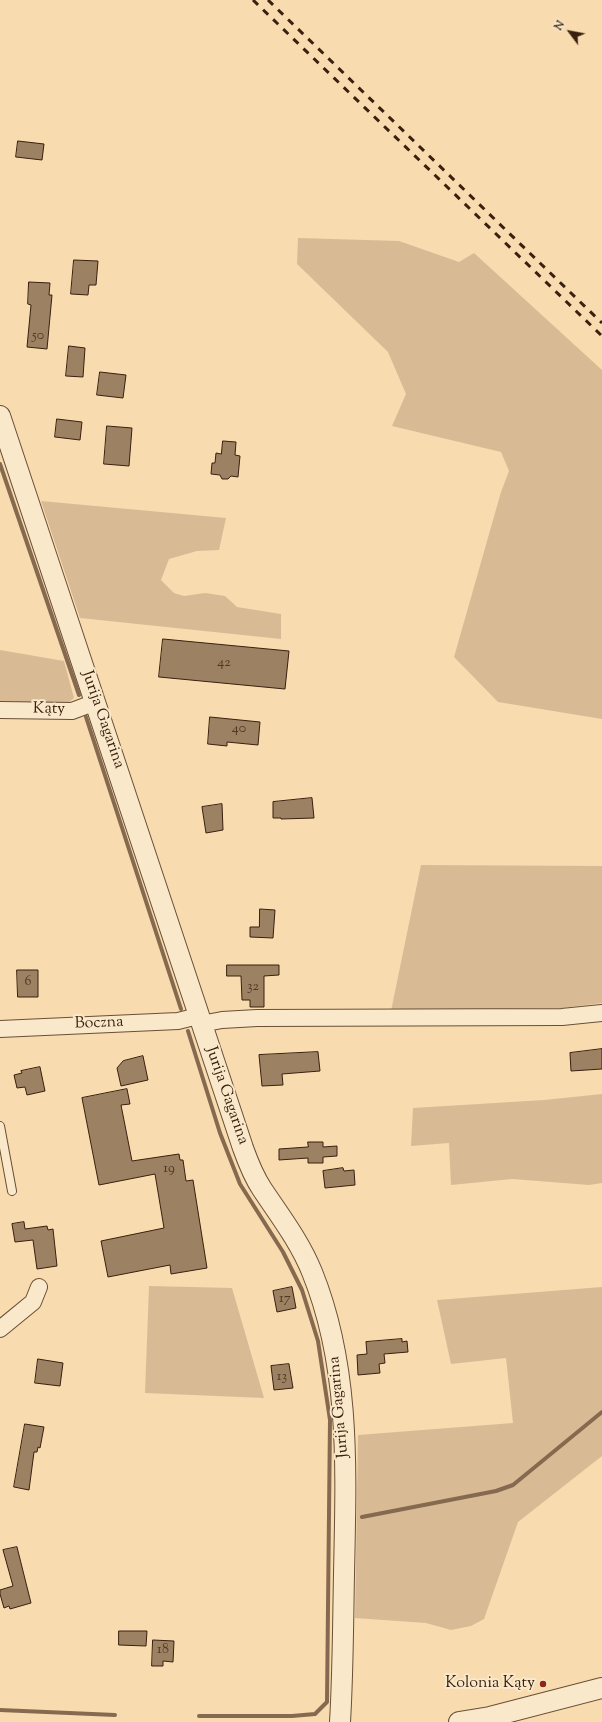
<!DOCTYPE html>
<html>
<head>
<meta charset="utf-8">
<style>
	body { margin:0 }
	#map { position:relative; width:602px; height:1722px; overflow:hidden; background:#f8dbaf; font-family:"Sorts Mill Goudy",serif }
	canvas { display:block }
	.north { position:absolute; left:550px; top:12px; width:40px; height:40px; -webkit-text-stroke:3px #fae8cb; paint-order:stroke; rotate:302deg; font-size:11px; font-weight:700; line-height:16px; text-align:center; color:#39200f }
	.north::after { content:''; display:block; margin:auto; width:14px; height:18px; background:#39200f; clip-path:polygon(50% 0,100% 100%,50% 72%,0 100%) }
</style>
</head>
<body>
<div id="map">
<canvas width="602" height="1722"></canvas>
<div class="north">N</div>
</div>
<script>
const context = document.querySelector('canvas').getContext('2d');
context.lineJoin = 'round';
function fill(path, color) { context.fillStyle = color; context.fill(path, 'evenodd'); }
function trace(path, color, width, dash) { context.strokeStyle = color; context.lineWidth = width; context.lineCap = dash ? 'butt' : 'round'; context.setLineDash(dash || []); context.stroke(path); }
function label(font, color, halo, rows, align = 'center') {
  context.font = font + ' "Sorts Mill Goudy",serif'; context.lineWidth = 4; context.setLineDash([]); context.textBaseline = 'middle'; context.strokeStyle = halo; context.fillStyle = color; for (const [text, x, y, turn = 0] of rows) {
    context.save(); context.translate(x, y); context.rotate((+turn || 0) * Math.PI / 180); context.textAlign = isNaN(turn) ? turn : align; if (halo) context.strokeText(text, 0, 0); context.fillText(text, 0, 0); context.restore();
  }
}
fill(new Path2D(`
	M298,238L399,241L459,262L474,253L602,370V719L498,702L454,657L501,492L509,471L501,452L392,426L406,394L388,352L297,264Z
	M41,501L226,518L219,550L197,551L169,559L161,580L174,593L184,596L205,593L225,596L237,607L281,614V639L80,618Z
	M0,650L64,661L74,698L64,706L0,701Z
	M421,865L602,866V1003L562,1008L391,1011Z
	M602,1094V1183L589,1185L512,1179L451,1185L449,1143L411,1146L413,1108L544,1100Z
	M149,1286L232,1288L264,1398L145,1393Z
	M602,1287V1456L518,1522L484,1619L471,1626L451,1630L426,1623L355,1618L358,1435L513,1423L506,1358L451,1364L437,1300Z`), '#d8bb94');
trace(new Path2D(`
	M0,464L79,695
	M86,717L181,1009
	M188,1031L220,1133L240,1184L283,1252L302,1290L318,1341L330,1420L327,1702L315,1714L292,1716H199
	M362,1517L496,1491L513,1485L602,1412
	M0,1710L115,1715`), '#856a4f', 4);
const building = new Path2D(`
	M18,141L44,144L42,160L16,157Z
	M74,260L98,261L96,285H89L88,295L71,294Z
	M29,282L50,283L49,295H52L47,349L27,347L31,305L28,304Z
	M69,346L85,348L83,377L66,376Z
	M100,372L126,375L123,398L97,395Z
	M57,419L82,422L80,440L55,437Z
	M107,426L132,428L129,466L104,464Z
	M223,441L236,442L235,455L240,456L238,477L231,476L228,479H222L220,475L211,474L212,463H215L216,453L221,454Z
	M163,639L289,651L285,689L159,677Z
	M210,717L260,722L258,745L227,742V746L208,744Z
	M312,798L314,818L281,819V818H273V802Z
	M222,804L223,830L206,833L202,807Z
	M260,909L275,910L273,938L250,937V927H259Z
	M227,965H279V975L264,976V1007H250V1000H242L241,976H227Z
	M17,970H38V997H18Z
	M602,1049V1069L571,1071L570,1053Z
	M318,1052L320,1071L282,1074L283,1085L262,1086L259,1055Z
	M143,1056L148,1080L121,1086L117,1068L123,1061Z
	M40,1067L45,1091L27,1095L25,1087L17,1088L14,1075L22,1073L21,1071Z
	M127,1089L130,1104L121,1105L132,1161L179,1154L180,1160H183L186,1181L193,1180L207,1268L171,1274L170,1265L108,1277L101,1241L164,1228L155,1174L99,1185L82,1098Z
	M308,1142H323V1147L337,1146V1156L323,1157V1163H308V1158L279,1160V1149L308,1147Z
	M343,1168L344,1171L354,1170L355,1185L325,1188L323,1171Z
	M24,1222L25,1229L47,1226L48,1230L53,1229L57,1266L37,1269L33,1240L15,1242L12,1224Z
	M292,1287L296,1308L277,1312L273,1291Z
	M402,1339V1342L407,1341L408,1352L384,1354L385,1363L379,1364L380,1373L358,1375L357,1355L367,1354L366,1342Z
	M38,1359L63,1363L60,1386L35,1383Z
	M289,1364L293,1388L274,1390L271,1366Z
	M25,1424L44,1427L40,1448L38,1447L37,1452H34L29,1490L14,1487Z
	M17,1547L31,1603L10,1609L9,1606L4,1608L0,1594V1590L13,1586L3,1550Z
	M119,1631H147L146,1646L119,1645Z
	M153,1640L174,1641L173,1662L163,1661V1666H152Z`);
fill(building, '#9c8162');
trace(building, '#39200f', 1);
const service = new Path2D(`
	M0,1126L12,1191`);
const minor = new Path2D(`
	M0,710L72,711L96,702
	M201,1024L222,1020L257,1018L562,1017L602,1013
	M0,1029L178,1021L198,1016
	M0,1329L33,1302L39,1287`);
const tertiary = new Path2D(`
	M0,416L243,1148C248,1162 254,1177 262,1189C280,1216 300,1242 312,1272C351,1368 346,1472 344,1574C343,1623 343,1673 340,1722
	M459,1722L490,1717L602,1688`);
trace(service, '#694f37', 10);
trace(minor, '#694f37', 18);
trace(tertiary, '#694f37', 22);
trace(service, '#fae8cb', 8);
trace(minor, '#fae8cb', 16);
trace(tertiary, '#fae8cb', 20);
trace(new Path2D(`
	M253,0L602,336
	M268,0L602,323`), '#39200f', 3, [7, 7]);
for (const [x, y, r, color] of [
	[543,1684,4,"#8f2418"]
]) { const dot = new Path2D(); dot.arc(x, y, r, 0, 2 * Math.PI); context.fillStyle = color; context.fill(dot); trace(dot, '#fae8cb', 1.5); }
label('14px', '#523824', null, [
	["50",38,337],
	["42",224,664],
	["40",239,730],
	["6",28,983],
	["32",253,988],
	["19",169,1170],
	["17",285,1300],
	["13",282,1378],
	["18",163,1651]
]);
label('16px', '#39200f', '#fae8cb', [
	["Kąty",49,710,1],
	["Jurija Gagarina",102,720,71],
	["Boczna",99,1024,-2],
	["Jurija Gagarina",226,1096,71],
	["Jurija Gagarina",340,1407,-95]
]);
label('16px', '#39200f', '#fae8cb', [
	["Kolonia Kąty",535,1684]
], 'right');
</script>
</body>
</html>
